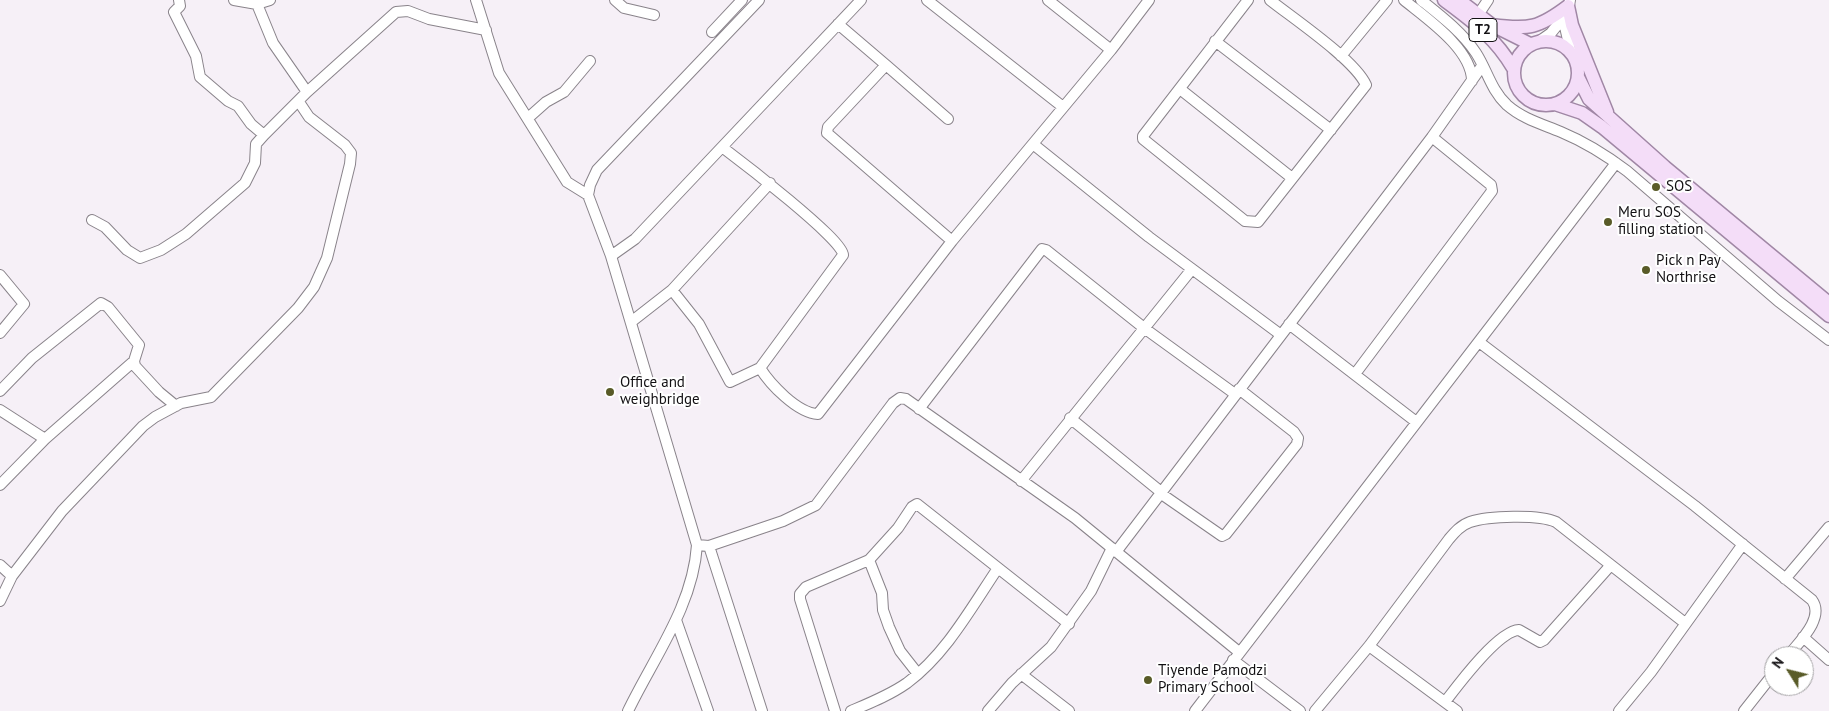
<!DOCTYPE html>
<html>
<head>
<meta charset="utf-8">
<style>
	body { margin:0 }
	#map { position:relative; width:1829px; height:711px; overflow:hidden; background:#f6f0f7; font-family:"PT Sans",sans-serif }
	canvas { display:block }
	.north { position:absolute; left:1764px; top:646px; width:50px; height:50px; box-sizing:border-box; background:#fff; border:1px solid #a09fa1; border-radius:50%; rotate:306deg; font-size:14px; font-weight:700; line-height:20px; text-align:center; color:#121013 }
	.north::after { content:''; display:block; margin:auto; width:18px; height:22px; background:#595b28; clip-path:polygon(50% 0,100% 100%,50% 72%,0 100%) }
</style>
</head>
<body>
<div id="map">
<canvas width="1829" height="711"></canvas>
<div class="north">N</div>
</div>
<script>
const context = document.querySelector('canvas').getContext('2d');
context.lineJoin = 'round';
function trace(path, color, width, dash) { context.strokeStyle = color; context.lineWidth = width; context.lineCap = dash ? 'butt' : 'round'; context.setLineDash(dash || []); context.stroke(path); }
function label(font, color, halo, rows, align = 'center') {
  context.font = font + ' "PT Sans",sans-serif'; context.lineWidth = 4; context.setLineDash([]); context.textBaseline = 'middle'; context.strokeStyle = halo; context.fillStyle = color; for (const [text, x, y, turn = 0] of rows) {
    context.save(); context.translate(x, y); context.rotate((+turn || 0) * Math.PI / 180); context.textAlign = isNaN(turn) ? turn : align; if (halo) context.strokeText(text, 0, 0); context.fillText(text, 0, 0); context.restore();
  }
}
const minor = new Path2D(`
	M179,0L180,6L174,12L196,56L200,77L228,101L238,106L251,124L264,135L307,92L396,12L408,11L429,19L486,30
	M234,0L257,4L270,0
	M476,0L499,73L567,182L588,195
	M615,0L624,8L654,15
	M927,0L1063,107
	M1048,0L1111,50
	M1248,0L1143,136V139L1245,221L1258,222L1366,85C1355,60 1294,19 1270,0
	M1404,0C1426,18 1472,49 1472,81
	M1421,0C1441,16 1462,32 1476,53C1487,70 1491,90 1507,105C1523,119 1542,124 1561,132C1585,142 1606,155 1627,171L1778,301L1829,340
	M1570,0L1565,27L1571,53
	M257,4L273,43L307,92
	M1478,15L1488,0
	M838,24L886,65L828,127L827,133L952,241
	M712,32L742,0
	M1541,40L1551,33L1564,17
	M1215,41L1331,130
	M1341,56L1387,0
	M886,65L948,119
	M1180,89L1292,178
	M528,118L546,102L564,92L590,61
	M1033,144L1149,237L1281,335
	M92,220L105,227L127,250L140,258L161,250L186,234L245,183L255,163L256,144L264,135
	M611,256L635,239L861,0
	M0,275L24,304L0,333
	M672,290L699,324L730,382L760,368L843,255C845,241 738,159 722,147
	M631,322L672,290L770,183
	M1289,324L1415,421
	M1479,342L1695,506L1812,600C1825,618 1799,642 1788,656
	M760,368C770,384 797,413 818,414L952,241L1111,50L1149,0
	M1355,374L1492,191L1491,185L1432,137
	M0,391L32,358L101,303L108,307L139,345L134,361L135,366L159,392L176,406
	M919,409L1042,249L1046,250L1144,328L1235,394
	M0,410L45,439
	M1070,418L1161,492
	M1021,481L1192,269
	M0,485L45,439L134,361
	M1160,493L1222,536L1226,534L1297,444L1298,438L1294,432L1239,389
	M697,545L709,546L783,521L816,505L893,403L900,398L906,399L1075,518L1239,652
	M709,546L762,711
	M1116,552L1432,137L1482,66
	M869,560L882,593L883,610L889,627L900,651L918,674
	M0,565L12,576
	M1785,579L1829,527
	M0,601L12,576L62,511L143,426L155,417L181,403L211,397L298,308L314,287L327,258L350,164L351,153L345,145L309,117L299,102
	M676,620L708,711
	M1803,637L1829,660
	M1369,646L1457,711
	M1233,660L1300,711
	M1021,674L1069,711
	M1445,702C1458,685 1498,631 1519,630L1540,642L1544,640L1610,566
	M628,711C654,657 693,606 697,545L611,256L588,195L590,185L597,170L759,0
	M835,711L800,599V594L806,587L869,560L898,528L912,507L917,504L1069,624
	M851,711C870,703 890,695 907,683C946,654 971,608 998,568
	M988,711L1012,683L1051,647L1091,591L1112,548
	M1195,711L1616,163
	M1315,711L1369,646L1449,539C1455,532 1461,525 1470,522C1488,516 1539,514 1556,522L1685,623
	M1619,711L1651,672L1743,544
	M1744,711L1774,673`);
const major = new Path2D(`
	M1444,0C1472,21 1495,37 1513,68
	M1459,0L1492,25L1530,44
	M1492,25C1529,30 1539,28 1568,6L1572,25L1607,112
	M1514 73a32 32 0 1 1 64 0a32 32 0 1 1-64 0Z
	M1578,77L1589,99L1665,167L1829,303
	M1555,104L1582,113L1602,127L1829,316`);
trace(minor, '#89838a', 12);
trace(major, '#a087a5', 15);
trace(minor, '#fff', 10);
trace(major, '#f4ddf8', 12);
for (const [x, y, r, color] of [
	[1656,187,5,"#595b28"],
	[1608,222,5,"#595b28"],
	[1646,270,5,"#595b28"],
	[610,392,5,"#595b28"],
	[1148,680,5,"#595b28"]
]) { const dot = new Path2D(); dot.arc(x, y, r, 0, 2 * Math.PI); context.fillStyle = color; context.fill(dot); trace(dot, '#fff', 2); }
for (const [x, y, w] of [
	[1483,30,28]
]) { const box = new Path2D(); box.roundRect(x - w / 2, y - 11.5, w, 23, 4); context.fillStyle = '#fff'; context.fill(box); trace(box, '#121013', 1); }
label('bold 14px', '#121013', null, [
	["T2",1483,30]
]);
label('15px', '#121013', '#fff', [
	["SOS",1666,187],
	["Meru SOS",1618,213],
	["filling station",1618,230],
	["Pick n Pay",1656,261],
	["Northrise",1656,278],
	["Office and",620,383],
	["weighbridge",620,400],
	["Tiyende Pamodzi",1158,671],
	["Primary School",1158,688]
], 'left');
</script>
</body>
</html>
